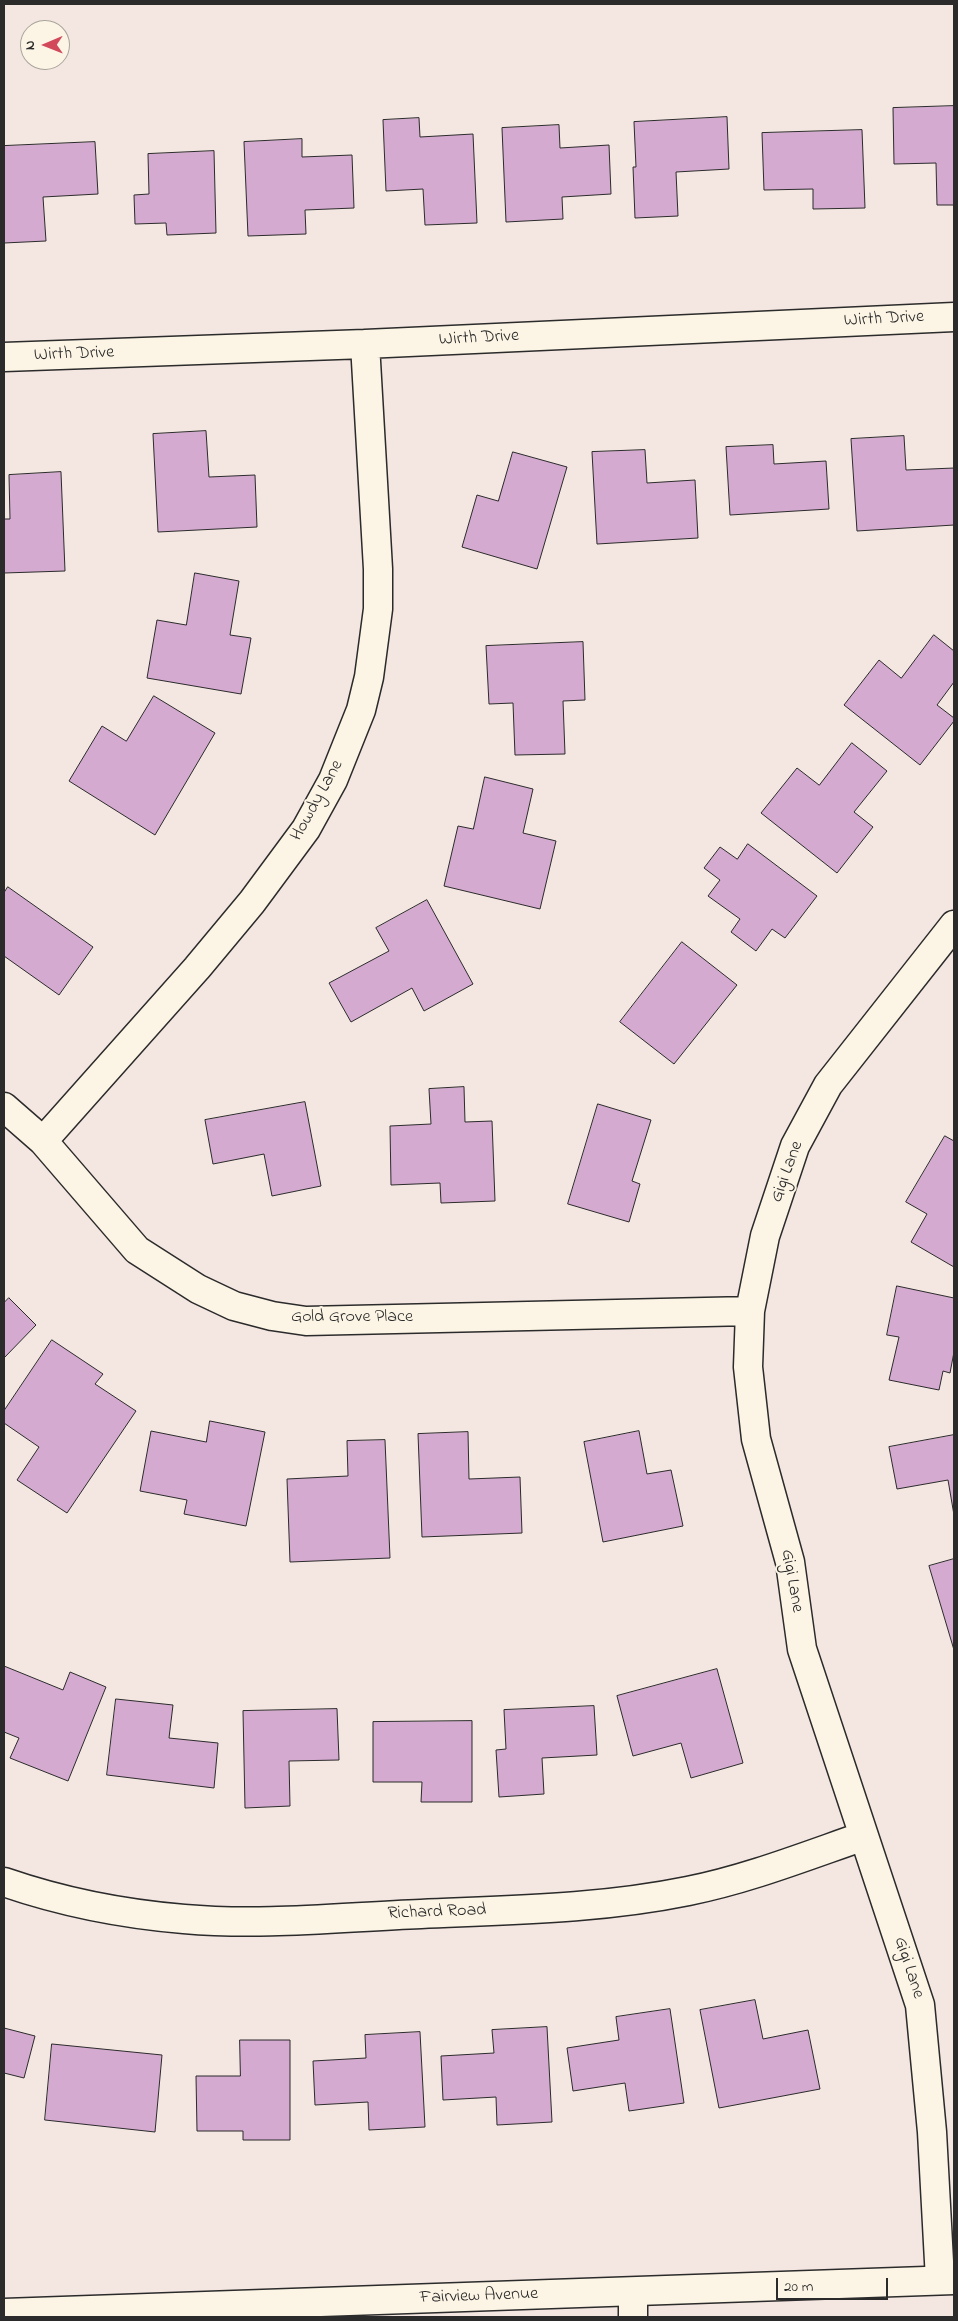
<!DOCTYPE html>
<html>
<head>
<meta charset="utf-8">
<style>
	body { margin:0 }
	#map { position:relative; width:958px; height:2321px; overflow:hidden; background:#f4e6e1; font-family:"Indie Flower",sans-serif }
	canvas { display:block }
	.frame { position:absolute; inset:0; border:5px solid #2b2b2b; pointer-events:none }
	.north { position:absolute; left:20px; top:20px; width:50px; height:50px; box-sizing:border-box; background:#fcf5e5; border:1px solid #a8a49b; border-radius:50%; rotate:269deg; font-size:14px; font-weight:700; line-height:20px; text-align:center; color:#2b2b2b }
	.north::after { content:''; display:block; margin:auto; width:18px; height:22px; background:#d1495b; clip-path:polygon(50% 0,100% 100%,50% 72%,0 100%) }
	.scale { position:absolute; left:776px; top:2278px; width:112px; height:22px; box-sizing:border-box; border:2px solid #2b2b2b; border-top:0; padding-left:6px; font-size:15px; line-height:18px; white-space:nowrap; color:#2b2b2b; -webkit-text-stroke:4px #fcf5e5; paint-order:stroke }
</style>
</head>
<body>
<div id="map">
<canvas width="958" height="2321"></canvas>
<div class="frame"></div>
<div class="north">N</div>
<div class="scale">20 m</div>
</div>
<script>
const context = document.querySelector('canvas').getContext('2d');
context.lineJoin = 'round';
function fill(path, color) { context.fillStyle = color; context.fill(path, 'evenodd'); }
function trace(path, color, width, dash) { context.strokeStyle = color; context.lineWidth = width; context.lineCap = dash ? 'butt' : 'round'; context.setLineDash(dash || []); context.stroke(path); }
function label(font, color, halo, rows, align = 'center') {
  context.font = font + ' "Indie Flower",sans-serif'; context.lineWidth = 4; context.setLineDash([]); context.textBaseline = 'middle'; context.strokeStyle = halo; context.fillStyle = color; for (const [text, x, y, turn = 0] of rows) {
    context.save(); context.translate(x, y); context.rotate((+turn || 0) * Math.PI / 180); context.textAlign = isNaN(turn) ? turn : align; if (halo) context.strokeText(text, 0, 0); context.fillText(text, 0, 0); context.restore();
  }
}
const building = new Path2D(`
	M954,106V205H937L936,163L894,164L893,108Z
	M727,117L729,169L676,172L678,216L635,218L633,167H636L634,122Z
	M419,118L420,137L473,134L477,223L425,225L423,189L386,191L383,120Z
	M559,125L560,148L609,145L611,194L562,197L563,219L506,222L502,128Z
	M862,130L865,208L813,209V189L764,190L762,133Z
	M302,139V157L352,155L354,208L305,210L306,234L248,236L244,142Z
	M95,142L98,194L43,197L46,241L4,243V146Z
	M214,151L216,233L167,235L166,223L135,224L134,195L149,194L148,154Z
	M206,431L209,477L255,475L257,527L158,532L153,434Z
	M904,436L906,470L954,468V525L857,531L851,439Z
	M773,445L774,464L826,461L829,509L730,515L726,447Z
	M645,450L647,483L695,480L698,538L597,544L592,452Z
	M513,452L567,467L537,569L462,547L477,495L498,501Z
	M61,472L65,571L4,573V519H10L9,475Z
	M195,573L239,581L230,635L251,638L241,694L147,678L157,620L186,625Z
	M934,635L954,651V682L937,705L954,718V721L920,765L844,705L879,660L901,678Z
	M583,642L585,700L563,701L565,754L515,755L513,703L489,704L486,646Z
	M154,696L215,733L155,835L69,781L102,726L126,741Z
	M852,743L887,771L854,812L873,827L837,873L761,813L797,768L819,785Z
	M485,777L533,789L523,833L556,841L540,909L444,886L458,826L473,829Z
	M748,844L817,896L785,938L772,929L756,951L731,932L740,919L708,896L720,880L704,868L720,847L737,859Z
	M8,887L93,947L59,995L4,956V893Z
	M427,900L473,984L424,1011L412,988L351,1022L329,983L389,951L376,928Z
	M682,942L737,985L674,1064L620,1022Z
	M464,1087L465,1122L492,1121L495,1201L441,1203L440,1183L391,1185L390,1126L431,1124L429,1089Z
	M305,1102L321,1186L272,1196L264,1154L213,1164L205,1120Z
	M598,1104L651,1120L632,1181L640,1184L629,1222L568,1204Z
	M945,1136L954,1141V1267L911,1242L927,1214L906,1202Z
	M897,1286L954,1298V1352L950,1373L943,1371L939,1390L889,1380L899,1337L887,1335Z
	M9,1298L36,1325L4,1358V1303Z
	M52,1340L103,1374L95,1384L136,1411L67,1513L17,1480L39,1447L4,1423V1411Z
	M210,1421L265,1432L246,1526L184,1514L187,1500L140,1491L151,1431L206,1442Z
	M639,1431L647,1474L671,1470L683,1526L603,1542L584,1442Z
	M468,1432L469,1479L520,1477L522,1533L422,1537L418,1434Z
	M954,1435V1515L948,1480L897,1489L889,1447Z
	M385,1440L390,1558L290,1562L287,1479L348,1476L347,1441Z
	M954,1559V1650L929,1566Z
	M4,1666L63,1690L70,1672L106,1687L68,1781L10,1758L19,1738L4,1732Z
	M717,1669L743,1763L691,1778L681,1743L633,1756L617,1696Z
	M116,1699L173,1705L169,1738L218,1743L214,1788L107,1775Z
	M594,1706L597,1755L542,1758L544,1794L499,1797L496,1750L506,1749L504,1710Z
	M337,1709L339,1760L289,1761L290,1806L245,1808L243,1711Z
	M472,1721V1802H421L422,1782H373V1722Z
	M755,2000L763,2039L808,2030L820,2089L719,2108L700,2010Z
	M670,2009L684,2103L629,2111L625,2083L573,2091L567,2048L619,2040L616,2017Z
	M547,2027L552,2122L497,2125L496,2097L443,2100L441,2056L494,2053L492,2030Z
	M4,2028L35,2036L24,2078L4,2073Z
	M420,2032L425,2127L369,2130L368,2102L315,2105L313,2061L366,2058L365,2035Z
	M240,2040H290V2140H243V2131H197L196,2076H240Z
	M52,2044L162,2055L155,2132L45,2120Z`);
fill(building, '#d4aad0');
trace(building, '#2b2b2b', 1);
const minor = new Path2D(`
	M4,357L365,344L954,317
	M4,1107L43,1141L137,1250L198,1289L234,1306L272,1316L306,1321L750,1311
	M43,1141L197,968L252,902L306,829L333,780L361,710L369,677L378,609V569L365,344
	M4,1882C62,1902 123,1914 184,1919C263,1926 343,1917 421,1914C511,1910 600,1909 688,1891C748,1879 806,1856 864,1836
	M940,2280L932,2132L920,2005L802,1649L790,1562L756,1439L748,1367L750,1311L765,1236L795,1146L828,1085L954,925
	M633,2292V2317`);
const tertiary = new Path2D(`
	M4,2313L954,2280`);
trace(minor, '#2b2b2b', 31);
trace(tertiary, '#2b2b2b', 31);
trace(minor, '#fcf5e5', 28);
trace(tertiary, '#fcf5e5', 28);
label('18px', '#2b2b2b', '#fcf5e5', [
	["Wirth Drive",884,320,-3],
	["Wirth Drive",479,339,-3],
	["Wirth Drive",74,355,-2],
	["Howdy Lane",318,801,-61],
	["Gigi Lane",788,1172,-70],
	["Gold Grove Place",352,1318],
	["Gigi Lane",791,1581,80],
	["Richard Road",437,1913,-2],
	["Gigi Lane",908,1968,72],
	["Fairview Avenue",479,2297,-2]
]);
</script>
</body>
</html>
